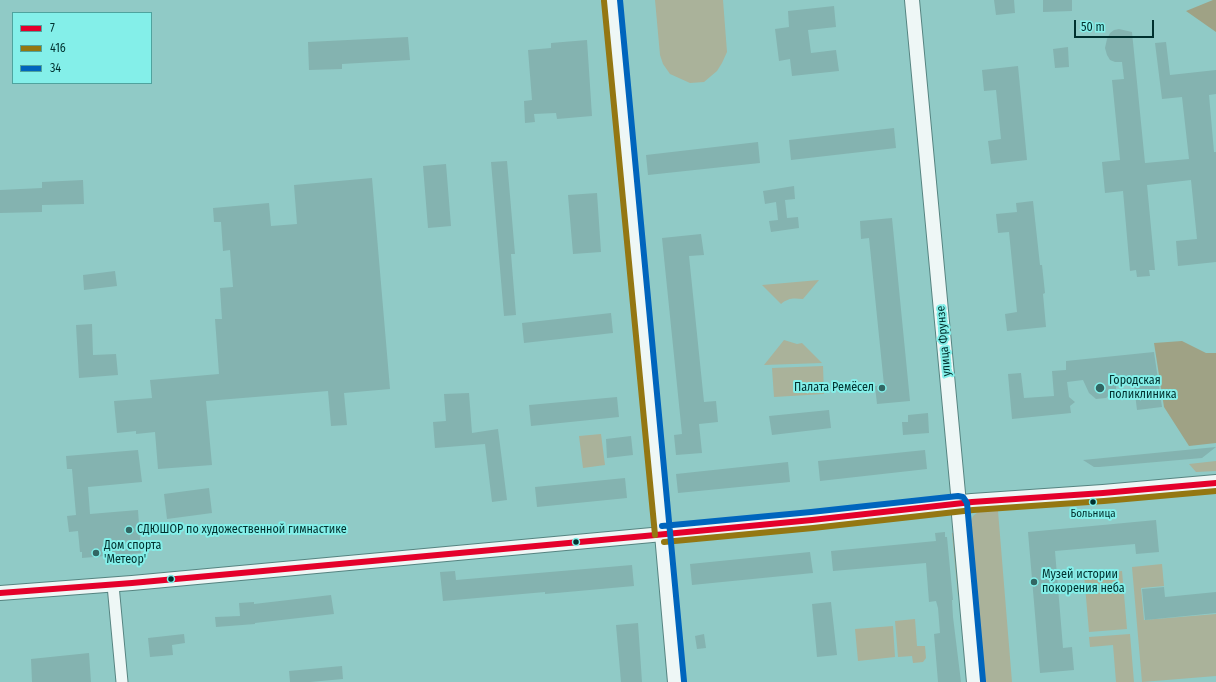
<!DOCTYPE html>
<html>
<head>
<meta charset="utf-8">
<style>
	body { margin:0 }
	#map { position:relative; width:1216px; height:682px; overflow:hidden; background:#90cac6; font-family:"Fira Sans Condensed",sans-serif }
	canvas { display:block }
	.legend { position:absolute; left:12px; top:12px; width:140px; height:72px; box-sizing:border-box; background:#84efe9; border:1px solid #4fa39e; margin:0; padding:5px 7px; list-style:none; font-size:12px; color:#00302e }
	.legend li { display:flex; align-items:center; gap:8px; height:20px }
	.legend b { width:20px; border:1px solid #4fa39e }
	.scale { position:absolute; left:1074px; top:20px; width:80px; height:18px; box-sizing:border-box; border:2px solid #00302e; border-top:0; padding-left:5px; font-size:12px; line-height:14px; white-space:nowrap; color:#00302e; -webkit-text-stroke:3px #84efe9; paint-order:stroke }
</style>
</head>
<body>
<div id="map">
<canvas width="1216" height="682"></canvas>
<ul class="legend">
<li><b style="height:5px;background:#e4002b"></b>7</li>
<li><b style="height:5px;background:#947712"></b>416</li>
<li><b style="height:5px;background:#0065bd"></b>34</li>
</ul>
<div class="scale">50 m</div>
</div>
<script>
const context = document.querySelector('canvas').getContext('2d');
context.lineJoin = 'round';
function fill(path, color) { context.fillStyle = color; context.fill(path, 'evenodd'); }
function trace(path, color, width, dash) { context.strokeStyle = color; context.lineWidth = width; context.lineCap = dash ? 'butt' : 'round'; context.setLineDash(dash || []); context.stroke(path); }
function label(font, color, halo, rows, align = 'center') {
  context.font = font + ' "Fira Sans Condensed",sans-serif'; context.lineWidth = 4; context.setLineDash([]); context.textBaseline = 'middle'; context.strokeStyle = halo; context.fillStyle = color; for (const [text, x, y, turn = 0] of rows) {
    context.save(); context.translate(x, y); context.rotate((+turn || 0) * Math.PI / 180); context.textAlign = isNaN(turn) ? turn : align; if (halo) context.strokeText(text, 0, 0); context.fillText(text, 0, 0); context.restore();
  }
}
fill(new Path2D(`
	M655,0H723L727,52L722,63L717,71L704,82L690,83L670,74L663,64L660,55Z
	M819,280L803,299C793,298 788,298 781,304L762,285Z
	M784,340L797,344L802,343L822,363L764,365Z
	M823,366L824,394L774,397L772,368Z
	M601,434L605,465L583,468L579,436Z
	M1216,461V471L1196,472L1189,464Z
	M998,511L1012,682H982L971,565L973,541L971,521L973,516L978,512Z
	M952,533H954L956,535L961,592L958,596Z
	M1162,564L1164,586L1141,588L1144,620L1216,614V676L1142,682L1132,567Z
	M1122,571L1127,629L1089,632L1084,574Z
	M915,619L917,646H925L926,658L923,662L913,663L912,656L898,657L895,621Z
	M893,626L895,657L858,661L855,629Z
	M1130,634L1134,682H1116L1113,645L1090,647L1089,637Z`), '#aab29a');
fill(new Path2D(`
	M1213,0H1216V32L1186,11Z
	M1182,341L1206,353H1216V443L1189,446L1164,407L1154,343Z`), '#9fa285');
fill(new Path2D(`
	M994,0H1014L1015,13L996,15Z
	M1043,0H1072V11L1043,12Z
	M834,6L836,27L808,30L811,53L836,50L839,71L792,76L790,59L779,61L775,29L789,27L788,11Z
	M1119,29L1132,32L1145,163L1189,159L1182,97L1162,99L1155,43L1166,42L1170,75L1216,70V94L1209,95L1214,152H1216V262L1178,266L1176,241L1197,239L1191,180L1147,185L1155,270H1149L1150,276L1137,277L1136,270L1130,271L1123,191L1105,193L1102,162L1120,160L1112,80L1124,79L1122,62H1115L1110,60L1107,55L1105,48L1107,39L1110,33L1114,30Z
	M408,37L410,60L342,64V69L309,70L308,42Z
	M587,40L592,116L557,119L556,113L534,114L535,122L525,123L524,101L532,100L528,50L551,48V43Z
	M1068,47L1069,67L1055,68L1053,49Z
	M1018,66L1027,160L991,164L988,141L1001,139L996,90L984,91L982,70Z
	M894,128L896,148L791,160L789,140Z
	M758,142L760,163L648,175L646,155Z
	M507,161L515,254H511L516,315L504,316L491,162Z
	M446,164L451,226L428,228L423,166Z
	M372,178L390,389L344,393L347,425L331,426L328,391L206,401L212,465L158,469L155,432L136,434V431L117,433L114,401L152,398L150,380L219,374L215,319H222L220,288L233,287L230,250L223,251L221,222H214L213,208L269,203L271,226L297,224L294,185Z
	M83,180L84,204L42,205V212L0,213V190L42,188V182Z
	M794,186L795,199L785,200L787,218L798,217L799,228L771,232L769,221L778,220L776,202L765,204L763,191Z
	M597,193L601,252L573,254L568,195Z
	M1033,201L1040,265H1042L1045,293L1043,294L1046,327L1007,331L1005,314L1017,312L1009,232L998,233L996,214L1017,212L1016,203Z
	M892,218L910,401L877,404L875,386L884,385L869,238L861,239L860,221Z
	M701,234L704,255L689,256L704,402L716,401L718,422L699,424L702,453L676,455L674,435L682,434L662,238Z
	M115,271L117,286L84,290L83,275Z
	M611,313L613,333L524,343L522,323Z
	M92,324L93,355L116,354L118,375L79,378L76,325Z
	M1154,352L1162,407L1137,410L1133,377L1117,378L1116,389L1106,398L1096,399L1089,393L1083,380L1067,382L1069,397L1075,402L1070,406L1071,413L1012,419L1008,374L1021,373L1024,398L1054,396L1052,371L1066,370V361Z
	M469,393L472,433L498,429L507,500L492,502L485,444L435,448L433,422L446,421L444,394Z
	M617,397L619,417L531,426L529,405Z
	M829,410L831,428L772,435L769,416Z
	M928,413L929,433L903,435L902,422H908V415Z
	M631,436L633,455L607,458L606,439Z
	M1216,447L1202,458L1099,467H1094L1083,460Z
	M138,450L142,482L88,487L90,514L138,510L141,553L82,558V552H80L78,531L69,532L67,516L76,515L72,469H67L66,456Z
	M925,450L927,469L820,481L818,461Z
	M788,462L790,482L678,493L676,474Z
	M625,478L627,498L537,507L535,487Z
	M209,488L212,513L167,519L164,494Z
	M1156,520L1159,552L1136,554L1135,544L1055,551L1063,648L1072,647L1074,670L1040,673L1028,532Z
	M945,532V537H947L953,600H952L953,617L961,682H938L934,634L940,633L938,608L936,601L929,602L926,563L833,571L831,551L936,541L935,533Z
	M810,552L813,573L692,585L690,564Z
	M632,565L634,586L545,594V592L443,601L440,572L455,571L456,580Z
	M1164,587L1165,597L1216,592V613L1145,620L1142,589Z
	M331,595L334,614L255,623V624L216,627L215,617L240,616L239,603L254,602V604Z
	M831,602L837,655L817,657L812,604Z
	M638,623L642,682H621L616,625Z
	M184,634L185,643L172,645L173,655L150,657L148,638Z
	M704,634L706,648L697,649L695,636Z
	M89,653L91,682H32L31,659Z
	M342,666L343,679L310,682H290L289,671Z`), '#84b3b0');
const minor = new Path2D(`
	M113,585L122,682`);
const tertiary = new Path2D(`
	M912,0L959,504
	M0,593L132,583L663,534L612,0`);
const secondary = new Path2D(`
	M959,504L975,682
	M676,682L663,534L812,520L972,502L1103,493L1216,483`);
trace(minor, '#568481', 13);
trace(tertiary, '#568481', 16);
trace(secondary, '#568481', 18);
trace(minor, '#eef7f6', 11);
trace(tertiary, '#eef7f6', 14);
trace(secondary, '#eef7f6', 16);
trace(new Path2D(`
	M0,593L132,583L645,536L812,520L972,502L1103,493L1216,483`), '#e4002b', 6);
trace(new Path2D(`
	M604,1L655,535
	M664,542L813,528L973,510L1104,501L1216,491`), '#947712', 6);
trace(new Path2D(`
	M620,0L684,681
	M662,526L811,512L958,496L963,497L967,503L983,681`), '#0065bd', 6);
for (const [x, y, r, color] of [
	[882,388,4,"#326663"],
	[1100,388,5,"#326663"],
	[1093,502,3.5,"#00302e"],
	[129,530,4,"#326663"],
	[576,542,3.5,"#00302e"],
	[96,553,4,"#326663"],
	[171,579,3.5,"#00302e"],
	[1034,582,4,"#326663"]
]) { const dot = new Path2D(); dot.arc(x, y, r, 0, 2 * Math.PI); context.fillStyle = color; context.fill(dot); trace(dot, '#84efe9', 1.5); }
label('11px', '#00302e', '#84efe9', [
	["Больница",1093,514]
]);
label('12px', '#00302e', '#84efe9', [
	["улица Фрунзе",944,341,-95]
]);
label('12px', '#00302e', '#84efe9', [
	["Городская",1109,381],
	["поликлиника",1109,395],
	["Палата Ремёсел",874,388,"right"],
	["СДЮШОР по художественной гимнастике",137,530],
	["Дом спорта",104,546],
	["'Метеор'",104,560],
	["Музей истории",1042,575],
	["покорения неба",1042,589]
], 'left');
</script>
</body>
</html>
